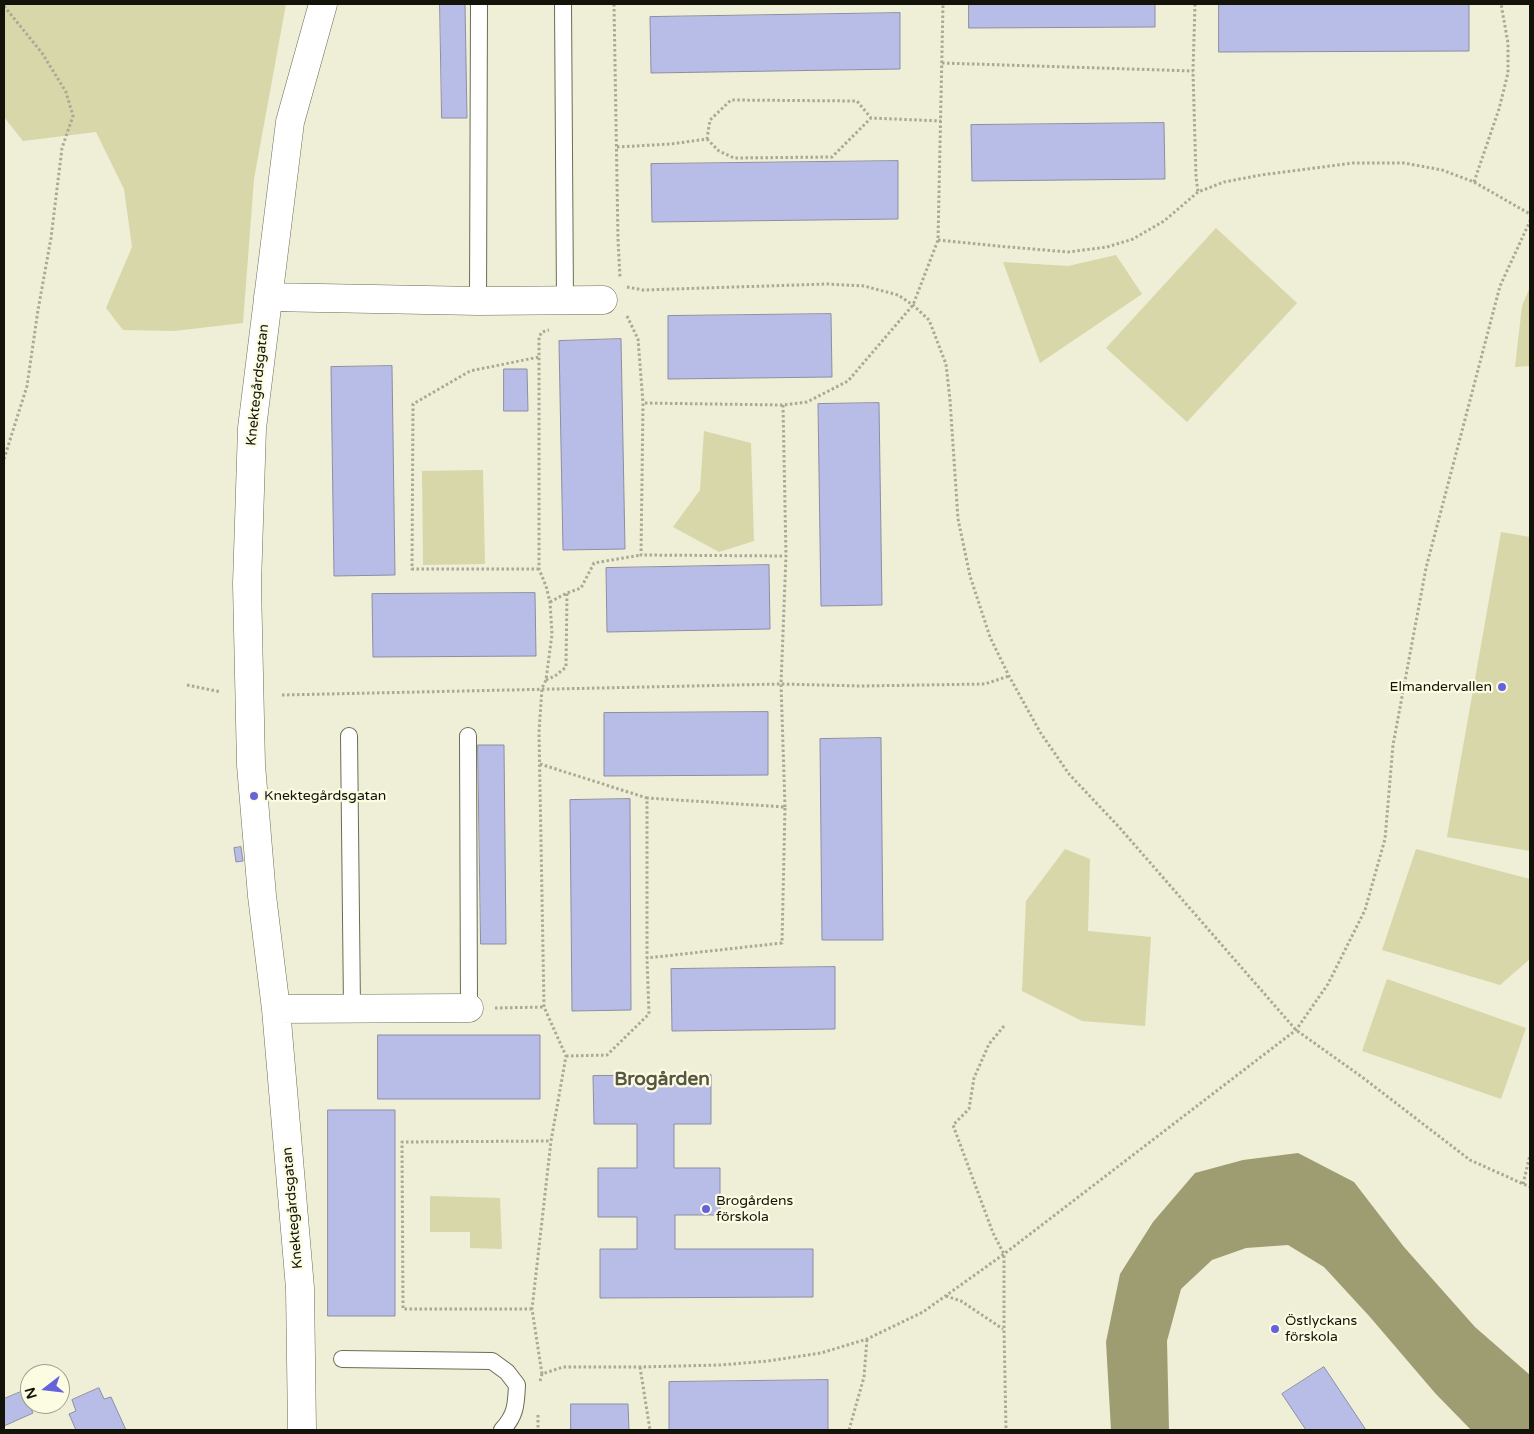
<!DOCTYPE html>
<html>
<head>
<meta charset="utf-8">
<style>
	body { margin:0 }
	#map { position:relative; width:1534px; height:1434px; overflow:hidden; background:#efeed6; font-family:"Varela Round",sans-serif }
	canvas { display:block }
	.frame { position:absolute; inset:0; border:5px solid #13130a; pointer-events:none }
	.north { position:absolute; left:20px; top:1364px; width:50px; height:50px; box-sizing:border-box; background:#fcfce3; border:1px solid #9f9f8c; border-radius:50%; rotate:254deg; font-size:14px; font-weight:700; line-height:20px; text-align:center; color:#13130a }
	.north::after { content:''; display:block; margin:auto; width:18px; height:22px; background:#6562dc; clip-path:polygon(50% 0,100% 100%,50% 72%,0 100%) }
</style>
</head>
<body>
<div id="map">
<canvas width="1534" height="1434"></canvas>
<div class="frame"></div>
<div class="north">N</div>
</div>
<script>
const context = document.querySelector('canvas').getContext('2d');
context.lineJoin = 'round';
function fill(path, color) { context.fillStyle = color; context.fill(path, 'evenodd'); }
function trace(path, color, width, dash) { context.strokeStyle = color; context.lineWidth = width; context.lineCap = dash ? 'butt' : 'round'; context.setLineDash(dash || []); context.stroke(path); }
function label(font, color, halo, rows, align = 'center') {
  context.font = font + ' "Varela Round",sans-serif'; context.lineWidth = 4.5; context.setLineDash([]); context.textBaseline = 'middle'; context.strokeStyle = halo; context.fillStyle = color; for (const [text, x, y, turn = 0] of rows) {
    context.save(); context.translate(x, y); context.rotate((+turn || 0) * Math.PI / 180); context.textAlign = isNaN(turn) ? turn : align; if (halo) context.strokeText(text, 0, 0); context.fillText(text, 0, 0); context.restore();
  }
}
fill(new Path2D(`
	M4,4H286L254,179L243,323L174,331L123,330L106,308L132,247L124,189L96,132L23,141L4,117Z
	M1216,228L1297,303L1187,422L1106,348Z
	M1116,255L1142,294L1040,363L1003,262L1068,266Z
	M1530,287V366L1515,367L1522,306Z
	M704,431L751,443L754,541L719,552L673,527L700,490Z
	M483,470L485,564L423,565L422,471Z
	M1501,532L1530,537V851L1447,837Z
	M1065,849L1090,859L1088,931L1151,937L1145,1026L1082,1021L1022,991L1026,901Z
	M1416,849L1530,879V959L1500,985L1382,950Z
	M1387,979L1526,1028L1501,1099L1362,1051Z
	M430,1196L500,1198L502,1249L470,1248V1232H430Z`), '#d8d7a9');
fill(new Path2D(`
	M1298,1153L1354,1182L1404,1247L1475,1327L1530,1375V1430H1471L1435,1393L1370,1317L1324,1267L1288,1245L1246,1248L1212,1260L1181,1289L1167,1341L1169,1430H1111L1106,1342L1120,1274L1153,1222L1195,1173L1243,1160Z`), '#9e9d71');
const building = new Path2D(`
	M440,4H465L467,118H442Z
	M969,4H1155V27L969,28Z
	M1219,4H1469V51L1219,52Z
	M900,13V69L651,73L650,17Z
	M1164,123L1165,179L972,181L971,125Z
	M898,161V219L652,222L651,164Z
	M831,314L832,377L668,379V316Z
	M621,339L625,549L563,550L559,341Z
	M392,366L395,575L334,576L331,367Z
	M504,369H527L528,411H504Z
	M879,403L882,605L821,606L818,404Z
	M769,565L770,629L607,632L606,568Z
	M535,593L536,656L373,657L372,594Z
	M768,712V775L604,776V713Z
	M881,738L883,940H822L820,739Z
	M478,745H504L506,944H481Z
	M630,799L631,1010L572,1011L570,800Z
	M241,847L243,861L236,862L234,848Z
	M835,967V1029L672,1031L671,969Z
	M378,1035H540V1099H378Z
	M711,1075V1124H674V1168H720V1215H675V1249H813V1297L600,1298V1249H637V1217H598V1168H637V1124H594L593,1076Z
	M328,1110H395V1316H328Z
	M1324,1367L1366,1430H1306L1282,1394Z
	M828,1380V1430H669V1382Z
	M99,1388L104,1399L111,1397L126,1430H76L69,1414L76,1411L72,1400Z
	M23,1391L33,1413L4,1426V1399Z
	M571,1404H628L629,1430H571Z`);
fill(building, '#b8bde8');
trace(building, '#8b8ea3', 1);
const lane = new Path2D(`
	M563,4L565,301
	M478,301L479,4
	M349,736L352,1008
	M468,736L469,1008
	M342,1359L492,1361L507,1372L517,1385C516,1405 516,1415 502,1430`);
const street = new Path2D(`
	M268,297L478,301L603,300
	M276,1009L469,1008
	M302,1430L300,1288L276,1009L262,896L251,765L247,584L252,428L290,122L323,4`);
trace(lane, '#6c6c56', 18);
trace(street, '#6c6c56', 29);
trace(new Path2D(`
	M614,4L618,239L620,278
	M1195,4L1193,71L1196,177L1198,192
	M4,6L42,53L66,92L73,116L62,148L51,238L38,310L27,386L4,459
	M942,63L1193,71
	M707,139L719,151L734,158L832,157L871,118
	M617,147L671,144L707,139L710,120L731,100L857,101L871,118L941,121
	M1474,182L1499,109L1508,73V43L1501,4
	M938,240L997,246L1068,252L1107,247L1133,239L1164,221L1198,192L1224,182L1261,175L1353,163H1404L1442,170L1474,182L1530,214
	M627,287L643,290L827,284L864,286L898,295L913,305L929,320L946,364L950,400L958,519L970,576L990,637L1009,676L1040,732L1069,774L1119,827L1296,1030L1362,1077L1470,1160L1530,1187
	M627,316L638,339L643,403
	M783,405L786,556L641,555L643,403L783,405L807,402L848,381L913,305L938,240L943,4
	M539,569H412L413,404L470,371L539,357
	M550,602L567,593L581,588L594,563L641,555
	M546,680L555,676L566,667L567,593
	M187,685L221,692
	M282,695L781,684L861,686L985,684L1009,676
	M540,764L647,798
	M785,807L781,684L786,556
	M495,1008L544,1007
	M1004,1026L989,1044L974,1078L969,1109L953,1125L993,1233L1004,1254V1329L1006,1430
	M566,1056L607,1055L649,1014L647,958V798L785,807L782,943L647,958
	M1523,1184L1530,1155
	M946,1296L961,1301L1003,1329
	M532,1309H403L402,1142L551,1141
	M640,1367L650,1430
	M542,1374L532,1309L551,1141L566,1056L544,1007L539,732L542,688L546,680L552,634L550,602L546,586L539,569V337L542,332L549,330
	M540,1381L542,1374L563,1367H640L721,1365L768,1361L821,1353L867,1339L923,1312L1004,1254L1296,1030L1328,984L1365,910L1385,839L1393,745L1426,568L1500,286L1530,221
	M538,1415V1430
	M849,1430L864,1377L867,1339`), '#aaa996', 3, [2.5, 2.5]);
trace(lane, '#fff', 16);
trace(street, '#fff', 28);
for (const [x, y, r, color] of [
	[1502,687,5,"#6562dc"],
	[254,796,5,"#6562dc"],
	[706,1209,5,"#6562dc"],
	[1275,1329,5,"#6562dc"]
]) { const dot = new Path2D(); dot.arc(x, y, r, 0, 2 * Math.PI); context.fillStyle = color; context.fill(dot); trace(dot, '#fcfce3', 2); }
label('14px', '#13130a', '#fcfce3', [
	["Knektegårdsgatan",258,385,-84],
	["Knektegårdsgatan",293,1208,-95]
]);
label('14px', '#13130a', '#fcfce3', [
	["Elmandervallen",1492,687,"right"],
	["Knektegårdsgatan",264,796],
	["Brogårdens",716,1201],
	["förskola",716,1217],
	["Östlyckans",1285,1321],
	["förskola",1285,1337]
], 'left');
label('bold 19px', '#565641', '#fcfce3', [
	["Brogården",662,1080]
]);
</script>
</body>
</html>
